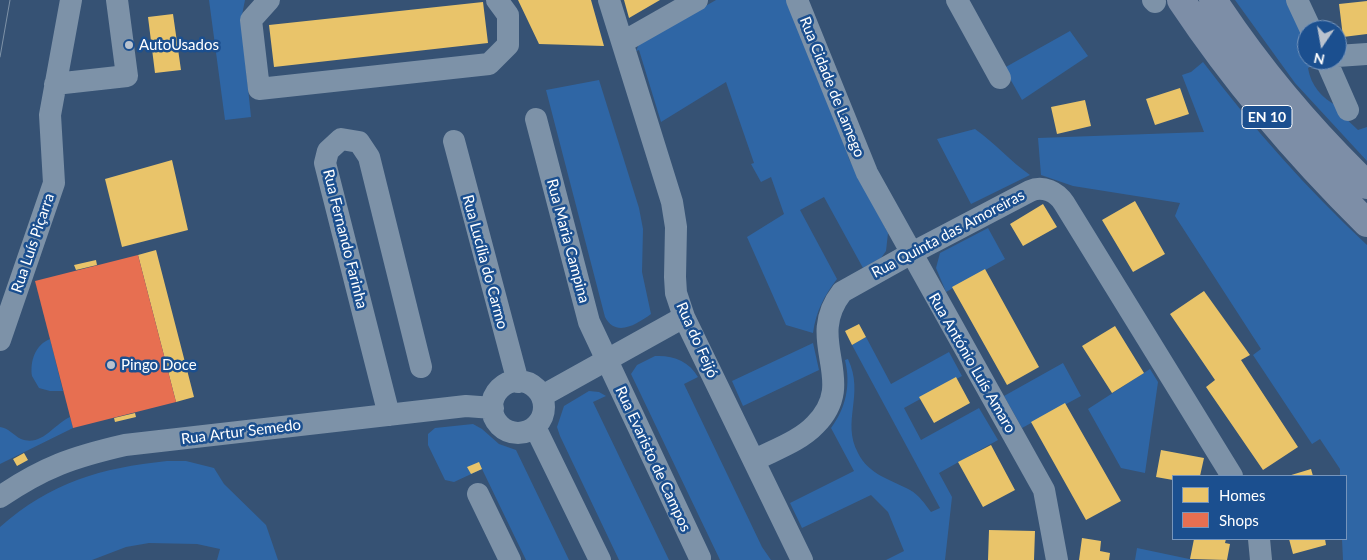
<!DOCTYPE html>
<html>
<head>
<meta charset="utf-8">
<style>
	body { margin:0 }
	#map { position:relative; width:1367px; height:560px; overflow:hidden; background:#365274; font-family:Lato,sans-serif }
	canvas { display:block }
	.legend { position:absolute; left:1172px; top:475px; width:175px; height:65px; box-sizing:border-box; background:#1b4f8f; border:1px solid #7695bc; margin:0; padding:6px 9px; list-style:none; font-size:15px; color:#fff }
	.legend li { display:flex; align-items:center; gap:10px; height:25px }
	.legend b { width:25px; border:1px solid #7695bc }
	.north { position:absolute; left:1297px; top:20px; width:50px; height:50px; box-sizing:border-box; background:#1b4f8f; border:1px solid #7695bc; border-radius:50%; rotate:192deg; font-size:14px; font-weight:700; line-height:20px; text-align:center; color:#fff }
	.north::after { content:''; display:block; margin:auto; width:18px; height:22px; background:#b9c2ce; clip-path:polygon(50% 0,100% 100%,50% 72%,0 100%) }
</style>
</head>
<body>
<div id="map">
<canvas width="1367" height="560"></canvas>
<ul class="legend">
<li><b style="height:14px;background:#e9c46a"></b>Homes</li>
<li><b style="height:14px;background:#e76f51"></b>Shops</li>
</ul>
<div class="north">N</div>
</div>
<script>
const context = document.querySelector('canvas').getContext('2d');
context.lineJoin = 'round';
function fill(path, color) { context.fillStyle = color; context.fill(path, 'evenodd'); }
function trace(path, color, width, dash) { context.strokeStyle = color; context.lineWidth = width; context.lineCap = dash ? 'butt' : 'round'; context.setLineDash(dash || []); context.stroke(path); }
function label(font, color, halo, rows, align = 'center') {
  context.font = font + ' Lato,sans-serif'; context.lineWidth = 5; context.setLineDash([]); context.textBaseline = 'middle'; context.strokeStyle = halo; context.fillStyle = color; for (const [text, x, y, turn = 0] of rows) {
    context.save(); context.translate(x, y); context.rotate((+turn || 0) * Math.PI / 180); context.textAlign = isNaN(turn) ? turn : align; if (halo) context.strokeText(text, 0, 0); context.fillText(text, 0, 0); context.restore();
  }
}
fill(new Path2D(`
	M209,0H245L241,20L251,117L225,120Z
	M716,0H787L833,109L849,159L888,233L886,251L881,258L863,268L824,197L800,210L837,279C824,296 816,311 813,333L786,325L747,237L784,214L771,177L761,182L751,164L754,163L726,82L661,122L639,50L636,51L639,44Z
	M1235,0H1286L1307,38V60H1315L1316,63L1308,68C1311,86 1322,98 1337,106L1341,114L1358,130L1367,127V161L1295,83Z
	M1070,31L1088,56L1022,100L1004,68Z
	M1203,62C1253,128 1307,189 1367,245V560H1343L1342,539H1346V476H1340V469L1320,439L1312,444L1253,355L1261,349L1175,216L1180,203L1073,186L1041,175L1038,138L1204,132L1182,75L1191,72Z
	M599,80L639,208L643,229L642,272L651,314C637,324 616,338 605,317L546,90Z
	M975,129C995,143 1010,161 1030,175L971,204L937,139Z
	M988,228L1005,259L946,292L936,268L940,253Z
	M866,337L891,384L949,352L962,376L904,408L921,440L979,408L998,440L939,473L952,497L945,560H886L904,551L888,512L871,495L802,528L790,503L854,471L831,428C846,408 851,385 845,360L848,359C865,395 841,421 858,453C869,475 890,479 910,490C919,495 925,504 931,512L940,508L852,345Z
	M50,339L63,391H50L39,388L32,376C30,361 35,345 50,339Z
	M813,343L819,370L743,406L732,381Z
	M655,356C673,355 689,361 698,377L684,384L762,547L771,560H720L631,374L637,365Z
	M1063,363L1081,396L1022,428L1004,396Z
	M1150,369L1158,382L1145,473L1121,468L1088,409Z
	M589,391L599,392L606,396L593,402L669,560H619L560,436L557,427L564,406Z
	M70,417L73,428L0,464V427C9,428 13,435 21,439C42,447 54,424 70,417Z
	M473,424L482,429L499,444L516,450L569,560H526L482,469L454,482L445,480L428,445V434L435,428Z
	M167,461H186L214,468L224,484L266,525L278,560H217L220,549L197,544L149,543L126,547L92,560H0V527C51,482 101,468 167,461Z
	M1137,548L1194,560H1135Z`), '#2f66a5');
fill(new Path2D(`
	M518,0H591L604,46L539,44Z
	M624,0H660L629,18Z
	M1367,1V34L1343,37L1339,4Z
	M483,2L488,43L274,67L269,25Z
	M173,14L181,70L155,73L148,17Z
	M1180,88L1189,114L1155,125L1146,99Z
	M1085,100L1091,126L1057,134L1051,107Z
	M172,160L188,230L122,247L105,179Z
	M1135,201L1165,254L1133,272L1102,220Z
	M1043,204L1057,227L1023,246L1010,224Z
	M156,250L194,397L176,402L138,255Z
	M96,260L97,265L76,270L74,265Z
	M985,269L1039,367L1007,385L952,287Z
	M1204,291L1250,355L1241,360L1298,447L1263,470L1206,387L1215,380L1170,314Z
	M859,324L866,337L852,345L845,331Z
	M1115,326L1144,373L1112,393L1082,346Z
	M956,377L970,403L934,423L919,397Z
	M1065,403L1121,501L1086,520L1031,422Z
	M135,413L136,417L115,422L114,418Z
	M991,445L1015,490L983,507L958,462Z
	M1161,450L1204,458L1200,476H1173V480L1156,477Z
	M24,453L28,460L17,466L13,459Z
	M479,462L482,469L471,474L467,467Z
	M1311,469L1313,476H1288Z
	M989,530L1035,531L1034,560H988Z
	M1082,538L1101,541L1100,551L1110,553L1109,560H1079Z
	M1194,539H1226L1225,543L1230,544L1227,560L1190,559Z
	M1289,539H1325L1326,545L1293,554Z`), '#e9c46a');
fill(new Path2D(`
	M138,255L176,402L73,428L35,281Z`), '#e76f51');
trace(new Path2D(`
	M269,0L251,20L259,89L489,64L508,45V15L497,0
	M609,0L672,202L676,227L675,277L676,293L684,317L802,560
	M797,0L867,173L1044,490L1057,560
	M957,0L1000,78
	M1153,0L1155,2
	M1297,0L1311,30
	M623,42L697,0
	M1337,56L1367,54
	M1326,60L1348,110
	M55,84L127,76L117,0
	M536,119L589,322L700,558
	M454,141L518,382
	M0,340L54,183L50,115L71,0
	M492 407a26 26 0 1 1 52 0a26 26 0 1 1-52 0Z
	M542,396L684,317
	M389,415L325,163L328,151L341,139L359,142L369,157L421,367
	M535,427L600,560
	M755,460C774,450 800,441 815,425C860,380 803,342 842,292L910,254L1030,191C1043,185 1057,192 1064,203L1232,476
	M478,494L510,560
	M0,497C44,467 73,457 125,445L466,406L493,408
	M1259,539L1261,560`), '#7d92a8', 22);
trace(new Path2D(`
	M1181,0C1235,81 1297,154 1367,223
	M1213,0C1257,67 1310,130 1367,185`), '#7d8ea7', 28);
trace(new Path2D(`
	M0,57L10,0`), '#7e92a7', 1);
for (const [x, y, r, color] of [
	[129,45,5,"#b9c2ce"],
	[111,365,5,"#b9c2ce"]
]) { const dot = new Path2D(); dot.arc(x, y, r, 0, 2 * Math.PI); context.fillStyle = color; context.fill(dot); trace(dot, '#1b4f8f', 2); }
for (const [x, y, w] of [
	[1267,117,50]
]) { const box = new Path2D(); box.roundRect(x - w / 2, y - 11.5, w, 23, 4); context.fillStyle = '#1b4f8f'; context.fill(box); trace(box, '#fff', 1); }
label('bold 14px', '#fff', null, [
	["EN 10",1267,117]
]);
label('15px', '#fff', '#1b4f8f', [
	["AutoUsados",139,45],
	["Pingo Doce",121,365]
], 'left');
label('15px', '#fff', '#1b4f8f', [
	["Rua Cidade de Lamego",832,87,68],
	["Rua Quinta das Amoreiras",948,234,-28],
	["Rua Fernando Farinha",345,239,76],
	["Rua Maria Campina",568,241,75],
	["Rua Luís Piçarra",33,243,-71],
	["Rua Lucília do Carmo",485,262,75],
	["Rua do Feijó",697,340,66],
	["Rua António Luís Amaro",972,363,60],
	["Rua Artur Semedo",241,432,-7],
	["Rua Evaristo de Campos",653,459,65]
]);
</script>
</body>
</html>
